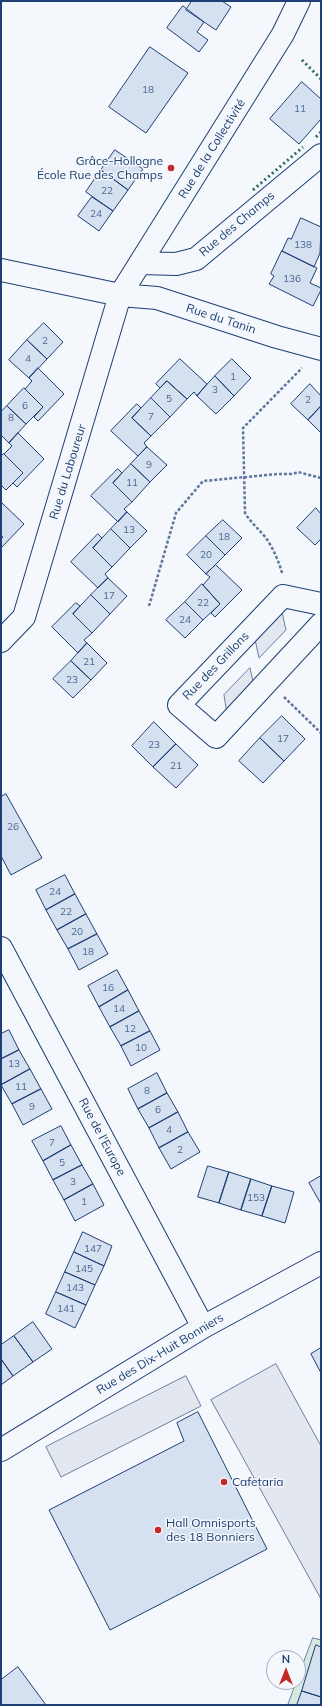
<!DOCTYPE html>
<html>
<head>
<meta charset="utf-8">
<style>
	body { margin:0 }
	#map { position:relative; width:322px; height:1706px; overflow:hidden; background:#f4f7fb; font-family:Mulish,sans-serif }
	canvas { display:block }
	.frame { position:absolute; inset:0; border:2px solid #1d3f73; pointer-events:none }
	.north { position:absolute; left:266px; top:1650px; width:40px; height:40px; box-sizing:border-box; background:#f4f7fb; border:1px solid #9eadc5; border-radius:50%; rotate:0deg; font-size:11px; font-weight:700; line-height:16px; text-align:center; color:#1d3f73 }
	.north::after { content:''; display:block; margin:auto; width:14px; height:18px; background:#c62828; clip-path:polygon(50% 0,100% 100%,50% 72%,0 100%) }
</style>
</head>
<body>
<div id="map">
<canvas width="322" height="1706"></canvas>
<div class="frame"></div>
<div class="north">N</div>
</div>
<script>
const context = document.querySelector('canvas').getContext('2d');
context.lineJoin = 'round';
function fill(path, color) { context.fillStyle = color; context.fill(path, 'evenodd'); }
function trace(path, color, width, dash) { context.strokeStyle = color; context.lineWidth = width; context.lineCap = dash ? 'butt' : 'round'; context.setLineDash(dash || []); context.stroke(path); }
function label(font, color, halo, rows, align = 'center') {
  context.font = font + ' Mulish,sans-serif'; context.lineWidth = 3; context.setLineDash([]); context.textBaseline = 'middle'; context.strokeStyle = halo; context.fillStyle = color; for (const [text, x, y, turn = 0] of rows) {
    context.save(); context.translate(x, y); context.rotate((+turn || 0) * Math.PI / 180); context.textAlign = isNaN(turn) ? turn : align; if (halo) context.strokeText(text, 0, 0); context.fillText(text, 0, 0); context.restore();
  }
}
const green = new Path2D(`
	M313,1638L321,1640V1705H288Z`);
fill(green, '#d7e8df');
trace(green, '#687fa3', 1);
const parking = new Path2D(`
	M282,612L286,630L259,658L255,639Z
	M250,668L254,686L227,714L224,695Z
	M276,1364L321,1446V1599L211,1400Z
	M186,1376L201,1406L61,1477L46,1447Z`);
fill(parking, '#e3e8f0');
trace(parking, '#687fa3', 1);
const building = new Path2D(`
	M192,1H222L231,7L216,30L186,10Z
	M183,6L204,22L197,32L208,40L199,52L167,28Z
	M150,47L188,73L146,133L109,107Z
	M302,82L321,99V119L299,144L270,119Z
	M115,150L143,169L128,190L101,170Z
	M101,170L128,190L113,211L86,192Z
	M92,197L113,211L99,231L78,216Z
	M301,218L321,227L320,253L314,267L282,251L288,238L291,239Z
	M282,251L317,268L310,283L321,288V290L313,306L269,284L274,276L271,274Z
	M44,323L63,342L47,359L27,340Z
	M27,340L47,359L29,378L9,360Z
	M180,359L207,384L197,396L194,392L187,399L167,381L160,388L156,384Z
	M232,359L251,378L234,396L215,376Z
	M38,368L64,394L38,421L34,417L43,407L25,389L32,381L29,378Z
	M215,376L234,396L216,414L197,396Z
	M167,381L187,399L170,417L151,398Z
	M310,384L321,396V406L308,420L291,404Z
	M24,388L43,407L26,424L7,406Z
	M151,398L170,417L151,436L132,418Z
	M137,404L141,408L132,418L151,436L144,443L147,447L138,456L111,431Z
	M7,406L26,424L9,443L1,435V412Z
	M321,406V433L308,420Z
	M18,433L44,459L17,487L13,483L23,473L4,454L12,446L9,443Z
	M147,447L167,465L150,482L131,464Z
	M4,454L23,473L6,490L1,485V456Z
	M131,464L150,482L132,502L113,483Z
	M118,469L122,473L113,483L132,502L124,509L127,512L118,522L91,496Z
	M1,502L24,524L1,548V539L3,537L1,536Z
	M316,508L321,514V539L315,545L297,528Z
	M127,512L147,531L130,548L111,529Z
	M223,520L242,538L225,555L206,536Z
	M111,529L130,548L112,567L93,548Z
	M98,534L102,538L93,548L112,567L105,574L108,578L98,588L71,562Z
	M206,536L225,555L206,574L187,555Z
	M216,565L242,590L215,617L211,613L220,604L203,585L210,577L206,574Z
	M108,578L127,596L110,614L91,595Z
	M202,584L220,604L203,620L185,602Z
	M91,595L110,614L92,633L73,614Z
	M185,602L203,620L185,638L166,620Z
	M76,603L80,606L73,614L92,633L84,640L87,643L78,653L52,627Z
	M87,643L107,663L91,680L71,661Z
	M71,661L91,680L73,698L53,679Z
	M282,716L305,739L284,761L260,738Z
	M154,722L176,744L153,767L132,746Z
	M260,738L284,761L263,783L239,761Z
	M176,744L198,765L176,788L153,767Z
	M6,794L42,858L11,875L1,856V797Z
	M65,875L75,894L46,910L36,890Z
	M75,894L86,914L57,930L46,910Z
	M86,914L97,934L68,949L57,930Z
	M97,934L108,954L79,970L68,949Z
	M117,970L128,990L99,1007L88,986Z
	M128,990L139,1011L110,1027L99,1007Z
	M139,1011L150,1031L121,1046L110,1027Z
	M9,1030L19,1050L1,1059V1034Z
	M150,1031L160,1050L131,1066L121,1046Z
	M19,1050L30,1069L1,1085V1059Z
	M30,1069L41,1089L12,1104L1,1085Z
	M157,1073L167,1093L138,1109L128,1089Z
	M41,1089L52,1109L23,1125L12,1104Z
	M167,1093L178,1112L149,1128L138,1109Z
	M178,1112L188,1132L159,1148L149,1128Z
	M61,1126L71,1145L43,1161L32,1141Z
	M188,1132L200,1152L171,1169L159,1148Z
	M71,1145L82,1165L53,1180L43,1161Z
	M82,1165L93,1184L64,1200L53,1180Z
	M208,1166L229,1172L219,1203L198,1197Z
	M229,1172L251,1179L241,1210L219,1203Z
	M321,1176V1204L309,1183Z
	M251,1179L272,1186L262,1216L241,1210Z
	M93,1184L104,1205L75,1221L64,1200Z
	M272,1186L294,1192L285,1223L262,1216Z
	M83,1232L112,1246L104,1266L74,1252Z
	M74,1252L104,1266L95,1285L65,1272Z
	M65,1272L95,1285L86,1305L56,1292Z
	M56,1292L86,1305L75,1328L46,1314Z
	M33,1322L52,1349L33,1362L14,1336Z
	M14,1336L33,1362L13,1376L1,1359V1345Z
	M321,1348V1373L311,1354Z
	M1,1359L13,1376L1,1385Z
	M198,1412L267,1549L110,1630L49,1510L184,1441L177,1423Z
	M316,1645L321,1647V1697L302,1691Z
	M18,1667L46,1705H1V1680Z
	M302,1691L321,1697V1705H297Z`);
fill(building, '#d5e0f0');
trace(building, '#1d3f73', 1);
const minor = new Path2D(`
	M142,263L176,264L196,259L321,155
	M1,270L120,295L157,298L277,337L321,349
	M321,604L283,596L179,705L216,737L321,624
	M1,641L24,617L120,295L283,34L299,1
	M1,948L203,1327
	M1,1450L203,1327L321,1263`);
trace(minor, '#1d3f73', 24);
trace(new Path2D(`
	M282,573C279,562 273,548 266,538C259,529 251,523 245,513L243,428L302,368
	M149,606L176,513L203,481L278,474H293L298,472L321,478
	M284,697L321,733`), '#5e769c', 2.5, [3, 2]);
trace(minor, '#f4f7fb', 22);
trace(new Path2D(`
	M302,60L321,79
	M316,137L321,132
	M253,190L303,147`), '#2c6c60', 3, [2, 3]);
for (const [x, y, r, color] of [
	[171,168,4,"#c62828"],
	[224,1482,4,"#c62828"],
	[158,1530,4,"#c62828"]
]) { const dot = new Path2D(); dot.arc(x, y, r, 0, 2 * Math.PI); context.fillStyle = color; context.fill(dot); trace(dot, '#f4f7fb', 1.5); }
label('10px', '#4b6792', null, [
	["18",148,90],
	["11",300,109],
	["22",107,191],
	["24",96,214],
	["138",303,245],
	["136",292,279],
	["2",45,341],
	["4",28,359],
	["1",233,377],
	["3",215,390],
	["5",169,399],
	["2",308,400],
	["6",25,406],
	["7",151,417],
	["8",11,418],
	["9",149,465],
	["11",132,483],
	["13",129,530],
	["18",224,537],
	["20",206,555],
	["17",109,596],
	["22",203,603],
	["24",185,620],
	["21",89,662],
	["23",72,680],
	["17",283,739],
	["23",154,745],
	["21",176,766],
	["26",13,827],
	["24",55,892],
	["22",66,912],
	["20",77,932],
	["18",88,952],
	["16",108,988],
	["14",119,1009],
	["12",130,1029],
	["10",141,1048],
	["13",14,1064],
	["11",21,1087],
	["8",147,1091],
	["9",32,1107],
	["6",158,1110],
	["4",169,1130],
	["7",52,1143],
	["2",180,1150],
	["5",62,1163],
	["3",73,1182],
	["153",256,1198],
	["1",84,1202],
	["147",93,1249],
	["145",84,1269],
	["143",75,1288],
	["141",66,1309]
]);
label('12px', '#1d3f73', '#f4f7fb', [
	["Rue de la Collectivité",212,149,-58],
	["Rue des Champs",237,224,-40],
	["Rue du Tanin",221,319,18],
	["Rue du Laboureur",68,472,-73],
	["Rue des Grillons",216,666,-46],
	["Rue de l'Europe",102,1137,62],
	["Rue des Dix-Huit Bonniers",160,1354,-31]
]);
label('12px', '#1d3f73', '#f4f7fb', [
	["Grâce-Hollogne",163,161,"right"],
	["École Rue des Champs",163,175,"right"],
	["Cafetaria",232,1482],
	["Hall Omnisports",166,1523],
	["des 18 Bonniers",166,1537]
], 'left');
</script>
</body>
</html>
